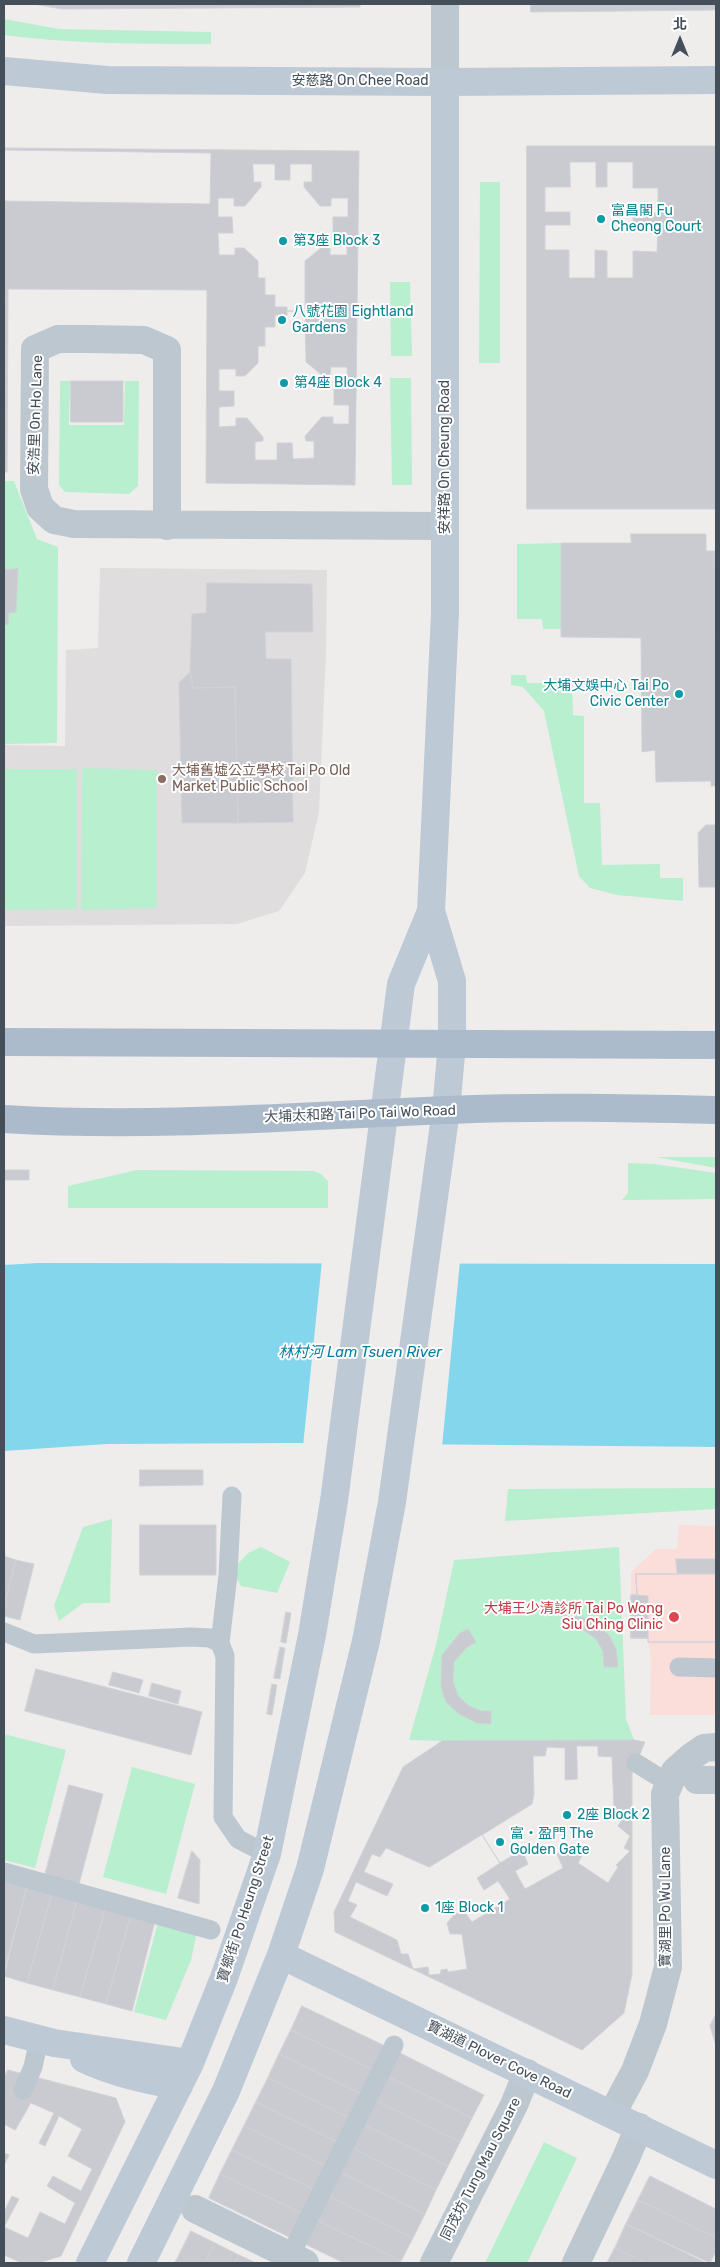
<!DOCTYPE html>
<html>
<head>
<meta charset="utf-8">
<style>
	body { margin:0 }
	#map { position:relative; width:720px; height:2267px; overflow:hidden; background:#efecec; font-family:Rubik,"Noto Sans TC",sans-serif }
	canvas { display:block }
	.frame { position:absolute; inset:0; border:5px solid #444f5a; pointer-events:none }
	.north { position:absolute; left:655px; top:15px; width:50px; height:50px; -webkit-text-stroke:4px #fff; paint-order:stroke; rotate:0deg; font-size:14px; font-weight:700; line-height:20px; text-align:center; color:#444f5a }
	.north::after { content:''; display:block; margin:auto; width:18px; height:22px; background:#444f5a; clip-path:polygon(50% 0,100% 100%,50% 72%,0 100%) }
</style>
</head>
<body>
<div id="map">
<canvas width="720" height="2267"></canvas>
<div class="frame"></div>
<div class="north">北</div>
</div>
<script>
const context = document.querySelector('canvas').getContext('2d');
context.lineJoin = 'round';
function fill(path, color) { context.fillStyle = color; context.fill(path, 'evenodd'); }
function trace(path, color, width, dash) { context.strokeStyle = color; context.lineWidth = width; context.lineCap = dash ? 'butt' : 'round'; context.setLineDash(dash || []); context.stroke(path); }
function label(font, color, halo, rows, align = 'center') {
  context.font = font + ' Rubik,"Noto Sans TC",sans-serif'; context.lineWidth = 4; context.setLineDash([]); context.textBaseline = 'middle'; context.strokeStyle = halo; context.fillStyle = color; for (const [text, x, y, turn = 0] of rows) {
    context.save(); context.translate(x, y); context.rotate((+turn || 0) * Math.PI / 180); context.textAlign = isNaN(turn) ? turn : align; if (halo) context.strokeText(text, 0, 0); context.fillText(text, 0, 0); context.restore();
  }
}
fill(new Path2D(`
	M100,568L327,570L326,652L319,812L305,873L279,911L237,924L4,926V745L65,746L66,650L98,648Z`), '#e0ddde');
fill(new Path2D(`
	M679,1525L716,1526V1715H650L651,1660L648,1639L631,1638V1572L656,1549H677Z`), '#fbddda');
fill(new Path2D(`
	M4,19L59,29L211,32V44C141,44 73,44 4,35Z
	M480,182H500V363H479Z
	M390,282H410L412,356H391Z
	M390,378H411L412,485H392Z
	M60,381H70L69,425H124L125,381H139L138,486L129,494L65,492L59,485Z
	M4,481H14L37,539L58,547L57,743L4,744Z
	M561,543V629H543L542,619H517V544Z
	M511,675H526L527,683H572L573,715L584,716V803H600L602,865L660,864V878H683V901L617,895L590,888L579,876L544,711L523,687L511,685Z
	M82,768L157,770V908L81,910Z
	M4,769H77V909L4,910Z
	M656,1157H716V1168Z
	M628,1163L654,1164L716,1173V1199L622,1200L628,1193Z
	M137,1170L313,1171L321,1174L328,1181V1208H68V1186Z
	M716,1488V1509L505,1521L508,1489Z
	M112,1519L110,1603H83L59,1621L54,1606L83,1527Z
	M261,1547L290,1562L277,1593L241,1586L236,1577L235,1567L248,1553Z
	M619,1547L626,1719L634,1740L474,1742L409,1740L436,1645L454,1560Z
	M4,1734L66,1750L35,1868L4,1860Z
	M132,1767L195,1784L166,1894L103,1877Z
	M158,1922L197,1932L191,1960L166,2020L134,2012Z
	M544,2142L577,2158L527,2263H485Z`), '#b8efce');
fill(new Path2D(`
	M38,1263L716,1264V1447L294,1443L107,1444L4,1451V1265Z`), '#84d6ed');
fill(new Path2D(`
	M322,1261H460L442,1447L303,1446Z`), '#efecec');
const building = new Path2D(`
	M34,4H360V7L62,9Z
	M531,4H716V10L531,12Z
	M527,146H716V509H527Z
	M4,148L359,151L355,485L206,483L207,290L8,289L7,472H4Z
	M4,150L211,153L210,204L4,201Z
	M570,162H596V187H607V162H633V188H658V213L633,212V226H658L657,252L633,251V278H607V251L595,250V278H569V250H545V225H570V212H545V187H570Z
	M253,164H275V180H290V164H312V182H304V187L320,206H331V198H348V217H333V233H347V255H330V248H321L305,261V311H287V307H275V295H265V278H258V261L244,248H235V255H219L218,233H233L232,217H218V198H234V206H245L261,187V182H254Z
	M287,311H305L306,362L322,375H330L331,367H347L348,389H334V405H349V424H333V417H322L305,436L306,441H314V458L293,459L292,443H277V460H255V442L263,441V437L247,418H236V426L219,427V407L234,406V391H219V369H236V376H245L258,363V346H265V327H275V315H287Z
	M71,381H123V422H71Z
	M631,534H706V551H715L716,786H711V781L656,782L655,750L642,752L641,638L561,637V543H631Z
	M18,569L16,612L9,613L8,625L4,624V570Z
	M207,583L312,584L313,632H265L266,659H291L293,822L238,823L235,687L193,688L190,672L192,614L206,613Z
	M190,672L193,688L235,687L238,823H182L179,683Z
	M706,825H716V887H699L698,833Z
	M4,1170H29V1180H4Z
	M140,1470H203V1485L140,1486Z
	M140,1525H216V1575H140Z
	M4,1556L16,1560L4,1607Z
	M676,1559H716V1642H648V1638H631V1595H637L636,1574H677Z
	M16,1560L34,1564L20,1620L4,1616V1607Z
	M636,1574H716V1642H648V1638H631V1595H637Z
	M631,1595L648,1596V1638H631Z
	M286,1612L291,1613L286,1643L281,1642Z
	M563,1615L587,1618L609,1635L616,1649L618,1667H604L603,1651L596,1639L582,1629H563Z
	M468,1629L476,1642L466,1648L454,1662L453,1681L458,1696L469,1706L481,1711H491V1724L477,1723L459,1714L446,1702L441,1686L442,1655L459,1634Z
	M280,1647L285,1648L280,1679L274,1678Z
	M36,1669L202,1712L191,1755L25,1711Z
	M113,1672L143,1680L139,1693L109,1685Z
	M152,1683L181,1691L178,1704L149,1696Z
	M272,1684L277,1685L272,1715L267,1714Z
	M634,1740L645,1742L632,1773V1974L624,2013L582,2050L335,1932L334,1912L403,1767L442,1741Z
	M577,1746H598V1756L612,1757L614,1811L623,1818L618,1826L630,1836L624,1848L630,1851L616,1865L618,1867L608,1883L578,1863L584,1852L574,1845L565,1848L557,1854L563,1868L525,1889L515,1871L528,1864L522,1850L500,1863L482,1835L532,1804L534,1794L533,1756H545L547,1747L565,1748V1780L577,1779Z
	M69,1785L103,1794L79,1884L45,1875Z
	M482,1835L500,1863L477,1878L484,1890L498,1881L510,1899L472,1922L463,1910L454,1915L447,1923L450,1934H462L467,1969L448,1972L447,1969L441,1970L440,1974L429,1975L428,1967L413,1969L408,1954H401L397,1940L350,1917L357,1905L348,1901L356,1882L387,1896L393,1884L364,1872L372,1854L380,1857L386,1848L429,1867Z
	M192,1851L200,1860L199,1904L178,1898Z
	M4,1881L27,1887L4,1971Z
	M27,1887L52,1894L27,1983L4,1976Z
	M52,1894L77,1901L53,1990L27,1983Z
	M77,1901L106,1907L80,1997L53,1990Z
	M106,1907L131,1915L106,2004L80,1997Z
	M131,1915L155,1921L132,2011L106,2004Z
	M302,2006L385,2046L374,2070L291,2030Z
	M716,2014V2046L710,2026Z
	M291,2030L374,2070L362,2094L279,2054Z
	M400,2053L484,2095L472,2118L388,2077Z
	M279,2054L362,2094L350,2118L268,2078Z
	M8,2070L116,2098L125,2122L61,2256L38,2263H22L4,2255V2078Z
	M388,2077L472,2118L460,2142L376,2101Z
	M268,2078L350,2118L338,2142L256,2102Z
	M376,2101L460,2142L448,2166L364,2125Z
	M256,2102L338,2142L326,2166L244,2126Z
	M31,2103L54,2113L39,2143L45,2146L59,2116L82,2129L68,2156L92,2169L81,2191L53,2176L47,2186L75,2203L65,2224L40,2212L28,2238L4,2227L19,2199L12,2196L4,2212V2165L9,2155L4,2153V2124L15,2130Z
	M364,2125L448,2166L436,2190L352,2148Z
	M244,2126L326,2166L315,2190L232,2150Z
	M352,2148L436,2190L425,2214L340,2172Z
	M232,2150L315,2190L303,2214L220,2174Z
	M340,2172L425,2214L413,2238L328,2196Z
	M220,2174L303,2214L291,2238L209,2198Z
	M650,2176L716,2209V2238L638,2200Z
	M328,2196L413,2238L401,2261L317,2220Z
	M638,2200L716,2238V2251L710,2263L626,2224Z
	M317,2220L401,2261L400,2263H344L305,2244Z
	M626,2224L706,2263H646L615,2248Z
	M191,2231L215,2243L205,2263H175Z
	M215,2243L239,2255L235,2263H205Z
	M615,2248L646,2263H607Z
	M239,2255L256,2263H235Z`);
fill(building, '#c9cbd1');
trace(building, '#d0d2d8', 1);
trace(new Path2D(`
	M4,1632L34,1644L192,1637L210,1638L220,1643L225,1656L223,1817L238,1839L267,1854
	M220,1643L228,1575L232,1496
	M679,1667L716,1668
	M636,1763L670,1784
	M4,1872L211,1930
	M23,2090L33,2067L39,2039
	M290,2256L394,2045`), '#bcc7cf', 19);
trace(new Path2D(`
	M445,4V82
	M167,526V350L144,340L88,339H58L35,349L34,489L40,507L54,520L74,524L445,526
	M697,1780H716
	M612,2114L635,2071L653,2024L668,1967L665,1794L675,1771L691,1757L704,1748L716,1747
	M195,2209L305,2263
	M434,2263L514,2105L527,2073
	M576,2263L626,2158L639,2127`), '#bcc7cf', 28);
trace(new Path2D(`
	M4,71L107,80L445,82L716,80
	M281,1955L716,2165
	M4,2030L54,2043L190,2063
	M84,2059C113,2073 147,2080 179,2086
	M90,2263L190,2063L224,1978L267,1854L312,1635L334,1501L401,984L431,911
	M141,2263L226,2091L281,1955L310,1869L366,1641L392,1502L446,1110L452,1044V981L431,911L445,613V82`), '#bec9d6', 28);
trace(new Path2D(`
	M4,1042L716,1045
	M4,1119C152,1128 301,1116 448,1110C538,1106 627,1108 716,1110`), '#abbbcc', 28);
for (const [x, y, r, color] of [
	[601,219,5,"#0f9aa8"],
	[283,241,5,"#0f9aa8"],
	[282,320,5,"#0f9aa8"],
	[284,383,5,"#0f9aa8"],
	[679,694,5,"#0f9aa8"],
	[162,779,5,"#8d6e63"],
	[674,1617,6,"#e0444e"],
	[567,1815,5,"#0f9aa8"],
	[500,1842,5,"#0f9aa8"],
	[425,1908,5,"#0f9aa8"]
]) { const dot = new Path2D(); dot.arc(x, y, r, 0, 2 * Math.PI); context.fillStyle = color; context.fill(dot); trace(dot, '#fff', 2); }
label('14px', '#444f5a', '#fff', [
	["安慈路 On Chee Road",360,81],
	["安浩里 On Ho Lane",36,415,-88],
	["安祥路 On Cheung Road",445,457,-90],
	["大埔太和路 Tai Po Tai Wo Road",360,1114,-2],
	["寶湖里 Po Wu Lane",666,1907,-90],
	["寶鄉街 Po Heung Street",246,1909,-72],
	["寶湖道 Plover Cove Road",499,2060,26],
	["同茂坊 Tung Mau Square",481,2169,-63]
]);
label('14px', '#0d838f', '#fff', [
	["富昌閣 Fu",611,211],
	["Cheong Court",611,227],
	["第3座 Block 3",293,241],
	["八號花園 Eightland",292,312],
	["Gardens",292,328],
	["第4座 Block 4",294,383],
	["大埔文娛中心 Tai Po",669,686,"right"],
	["Civic Center",669,702,"right"],
	["2座 Block 2",577,1815],
	["富‧盈門 The",510,1834],
	["Golden Gate",510,1850],
	["1座 Block 1",435,1908]
], 'left');
label('14px', '#785e54', '#fff', [
	["大埔舊墟公立學校 Tai Po Old",172,771],
	["Market Public School",172,787]
], 'left');
label('14px', '#be3a42', '#fff', [
	["大埔王少清診所 Tai Po Wong",663,1609],
	["Siu Ching Clinic",663,1625]
], 'right');
label('italic 15px', '#097fa0', '#fff', [
	["林村河 Lam Tsuen River",360,1353]
]);
</script>
</body>
</html>
